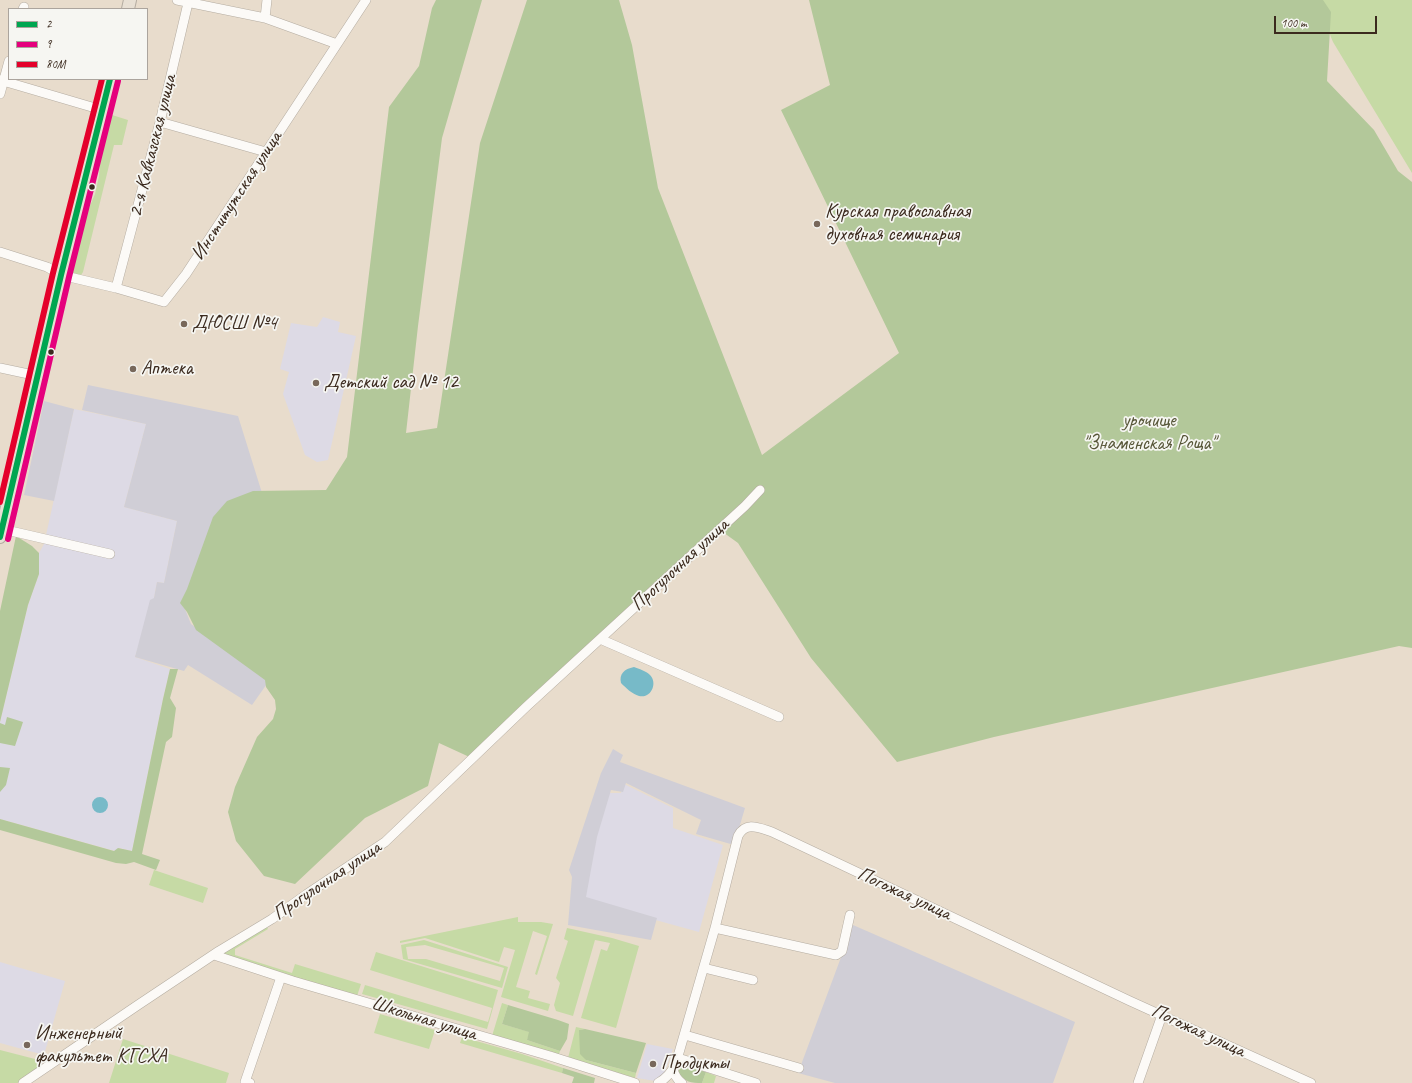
<!DOCTYPE html>
<html>
<head>
<meta charset="utf-8">
<style>
	body { margin:0 }
	#map { position:relative; width:1412px; height:1083px; overflow:hidden; background:#e8dccc; font-family:Caveat,sans-serif }
	canvas { display:block }
	.legend { position:absolute; left:8px; top:8px; width:140px; height:72px; box-sizing:border-box; background:#f6f6f2; border:1px solid #aba49d; margin:0; padding:5px 7px; list-style:none; font-size:12px; color:#3b2a1e }
	.legend li { display:flex; align-items:center; gap:8px; height:20px }
	.legend b { width:20px; border:1px solid #aba49d }
	.scale { position:absolute; left:1274px; top:16px; width:103px; height:18px; box-sizing:border-box; border:2px solid #3b2a1e; border-top:0; padding-left:5px; font-size:12px; line-height:14px; white-space:nowrap; color:#3b2a1e; -webkit-text-stroke:3px #f6f6f2; paint-order:stroke }
</style>
</head>
<body>
<div id="map">
<canvas width="1412" height="1083"></canvas>
<ul class="legend">
<li><b style="height:5px;background:#00a651"></b>2</li>
<li><b style="height:5px;background:#e5007d"></b>9</li>
<li><b style="height:5px;background:#e4002b"></b>80М</li>
</ul>
<div class="scale">100 m</div>
</div>
<script>
const context = document.querySelector('canvas').getContext('2d');
context.lineJoin = 'round';
function fill(path, color) { context.fillStyle = color; context.fill(path, 'evenodd'); }
function trace(path, color, width, dash) { context.strokeStyle = color; context.lineWidth = width; context.lineCap = dash ? 'butt' : 'round'; context.setLineDash(dash || []); context.stroke(path); }
function label(font, color, halo, rows, align = 'center') {
  context.font = font + ' Caveat,sans-serif'; context.lineWidth = 3.5; context.setLineDash([]); context.textBaseline = 'middle'; context.strokeStyle = halo; context.fillStyle = color; for (const [text, x, y, turn = 0] of rows) {
    context.save(); context.translate(x, y); context.rotate((+turn || 0) * Math.PI / 180); context.textAlign = isNaN(turn) ? turn : align; if (halo) context.strokeText(text, 0, 0); context.fillText(text, 0, 0); context.restore();
  }
}
fill(new Path2D(`
	M323,317L340,322L338,332L356,336L328,460L317,462L305,455L283,394L289,372L280,369L291,323L317,327Z
	M74,409L146,424L124,507L177,521L164,583L157,582L154,598L135,657L170,669L163,699L132,851L119,848L115,851L0,819V722L28,605L39,574V553L44,544Z
	M624,784L673,808V828L723,845L699,932L583,900L591,857L608,793H621Z
	M0,962L65,981L44,1055L0,1043Z
	M647,1044L673,1049L665,1071L661,1078L655,1081L637,1078Z`), '#dddae5');
fill(new Path2D(`
	M88,385L238,416L262,493L183,604L191,624L269,681L252,705L188,665L184,671L135,657L150,600L154,598L157,582L164,583L177,521L124,507L146,424L82,410Z
	M44,401L74,409L54,501L24,495Z
	M613,749L623,755L620,762L745,808L734,845L696,834L701,820L626,783L623,792L611,790L597,837L586,897L657,918L651,940L568,925L572,877L569,870L601,773Z
	M853,925L1075,1022L1053,1083H835L798,1073Z`), '#d0ced6');
fill(new Path2D(`
	M1316,0H1412V173L1333,42Z
	M112,115L128,120L122,145H114L83,272L81,275L72,273V271L86,215L95,194L99,176L100,159Z
	M154,870L208,888L203,903L149,885Z
	M518,917V922H541L553,924L537,975L535,974L547,936L533,931L516,987L530,991L528,998L550,1004L548,1011L501,997L515,950L504,947L499,962L425,938L400,943V941Z
	M263,922L268,929L235,949V955L292,973L295,964L361,984L356,999L293,981L217,951Z
	M567,928L612,938L639,946L616,1028L581,1018L601,949L607,951L610,943L595,940L573,1016L556,1011L554,1005L560,983L556,978L568,941L564,939Z
	M424,940L508,967L502,988L403,959L401,945ZM425,945L504,968L500,981L426,959H408L406,947Z
	M376,952L498,990L487,1029L362,994L365,985L488,1022L492,1008L370,970Z
	M502,1003L508,1005L502,1024L530,1032L527,1040L560,1051L558,1057L492,1036Z
	M380,1014L435,1030L429,1049L374,1033Z
	M576,1027L585,1029L579,1030L586,1060L636,1073L635,1078L568,1058Z
	M462,1037L522,1054L563,1068L562,1073L460,1043Z
	M123,1039L229,1073L226,1083H109Z
	M0,1050L35,1059L38,1063V1069L20,1083H0Z
	M706,1072L716,1076L714,1083H702Z`), '#c6daa5');
fill(new Path2D(`
	M436,0H482L442,138L418,326L406,433L437,428L480,143L527,0H619L632,45L658,188L762,455L899,353L781,110L830,85L809,0H1323L1331,12L1327,81L1374,130L1398,171L1412,182V648L1399,646L994,737L897,762L811,658L738,543L720,530L476,760L439,743L428,786L365,818L295,884L264,876L236,841L228,812L235,787L257,737L273,719L276,709L275,700L266,687L265,680L196,630L187,612L180,603L187,589L213,517L227,501L253,491L326,490L347,457L389,107L419,66L432,8Z
	M16,536L32,546L39,553V574L28,605L0,722V611Z
	M170,669H178L170,698L176,708L172,737L166,742L142,854L160,860L156,870L134,862L126,864L116,863L0,830V819L114,851L118,848L132,851L163,699Z
	M7,717L23,722L15,746L0,743V723L5,725Z
	M0,767L10,768L6,785L0,792Z
	M508,1005L558,1020L569,1024L567,1039L560,1051L527,1040L529,1032L502,1024Z
	M585,1029L646,1043L636,1073L586,1060L580,1054L579,1030Z
	M681,1065L706,1072L702,1083C691,1083 685,1082 678,1073Z
	M563,1068L595,1078L594,1083H572L574,1077L562,1073Z`), '#b3c89a');
fill(new Path2D(`
	M634,667C639,669 646,671 650,675C658,683 651,699 639,696C632,694 626,688 621,683C619,674 624,669 634,667Z
	M92 805a8 8 0 1 1 16 0a8 8 0 1 1-16 0Z`), '#77bac8');
const minor = new Path2D(`
	M177,0L265,18L337,44
	M23,9L24,7
	M265,18L267,0
	M0,80L102,110
	M0,94L9,61
	M160,122L266,152
	M0,252L47,267L61,275L116,288L164,302L186,274L366,0
	M116,288L160,122L188,3
	M0,368L38,376
	M2,529L110,554
	M600,639L779,717
	M715,928L836,955L842,951L850,915
	M214,955L293,981L550,1056L635,1083
	M704,968L753,980
	M685,1035L799,1068
	M678,1058L756,1083
	M673,1070C675,1076 677,1080 682,1083
	M23,1083L138,1005L219,951L272,919L307,894L385,842L526,707L745,506L760,490
	M250,1083L245,1082L281,977
	M658,1083C667,1078 672,1072 676,1063L715,928L738,836C746,821 759,828 772,832L1130,1001L1311,1083
	M1138,1083L1162,1015`);
const major = new Path2D(`
	M128,9L130,0
	M0,537L61,275L110,79`);
trace(minor, '#b4aca1', 10);
trace(major, '#b4aca1', 14);
trace(minor, '#fcfaf7', 9);
trace(major, '#e8e0d4', 12);
trace(new Path2D(`
	M0,537L61,275L110,79`), '#00a651', 6);
trace(new Path2D(`
	M8,539L69,277L118,81`), '#e5007d', 6);
trace(new Path2D(`
	M0,502L53,273L102,79`), '#e4002b', 6);
for (const [x, y, r, color] of [
	[92,187,3.5,"#3b2a1e"],
	[817,224,4,"#78685b"],
	[184,324,4,"#78685b"],
	[51,352,3.5,"#3b2a1e"],
	[133,369,4,"#78685b"],
	[316,383,4,"#78685b"],
	[27,1045,4,"#78685b"],
	[653,1064,4,"#78685b"]
]) { const dot = new Path2D(); dot.arc(x, y, r, 0, 2 * Math.PI); context.fillStyle = color; context.fill(dot); trace(dot, '#f6f6f2', 1.5); }
label('20px', '#3b2a1e', '#f6f6f2', [
	["2-я Кавказская улица",153,146,-76],
	["Институтская улица",237,196,-57],
	["Прогулочная улица",680,565,-43],
	["Прогулочная улица",327,881,-34],
	["Погожая улица",904,894,25],
	["Школьная улица",424,1019,17],
	["Погожая улица",1198,1031,25]
]);
label('20px', '#3b2a1e', '#f6f6f2', [
	["Курская православная",825,212],
	["духовная семинария",825,235],
	["ДЮСШ №4",192,324],
	["Аптека",141,369],
	["Детский сад № 12",324,383],
	["Инженерный",35,1034],
	["факультет КГСХА",35,1057],
	["Продукты",661,1064]
], 'left');
label('20px', '#575638', '#f6f6f2', [
	["урочище",1149,421],
	["\"Знаменская Роща\"",1149,444]
]);
</script>
</body>
</html>
